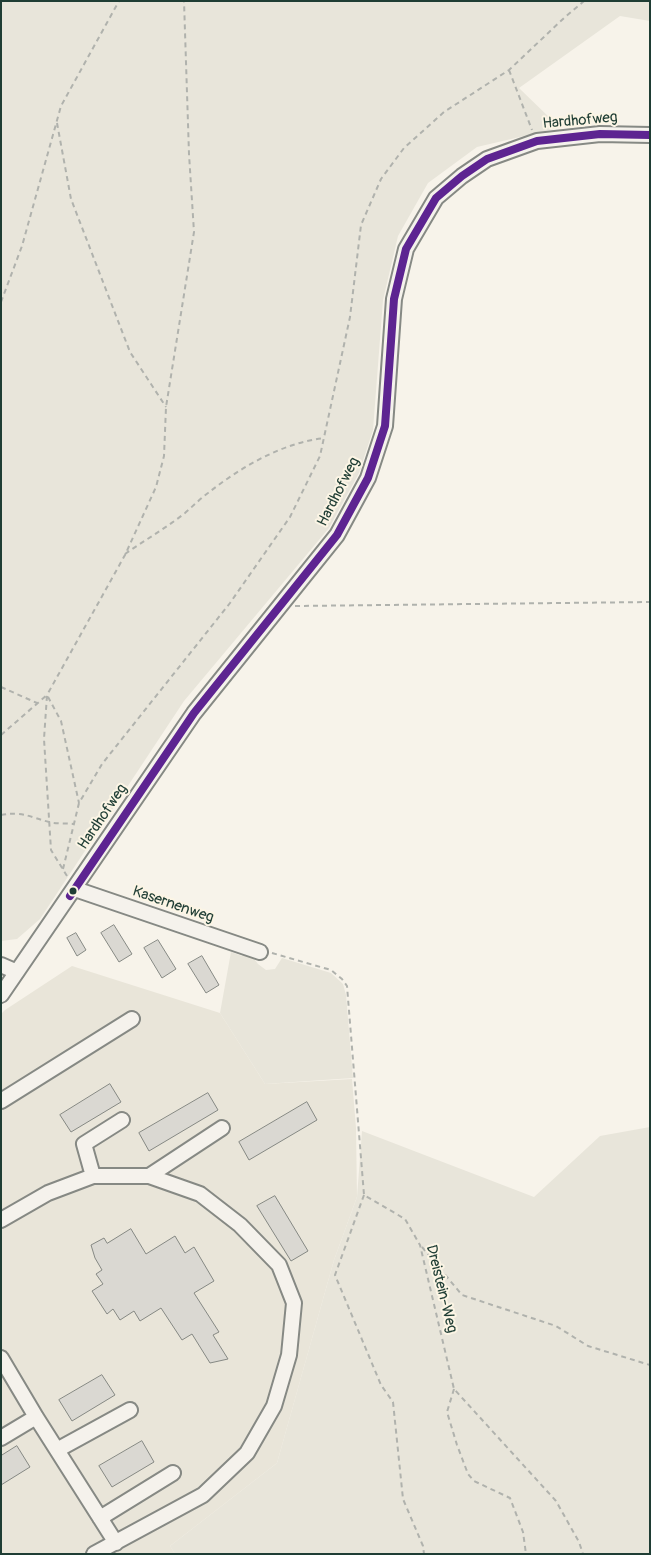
<!DOCTYPE html>
<html>
<head>
<meta charset="utf-8">
<style>
	body { margin:0 }
	#map { position:relative; width:651px; height:1555px; overflow:hidden; background:#f7f3ea; font-family:Pangolin,sans-serif }
	canvas { display:block }
	.frame { position:absolute; inset:0; border:2px solid #1f3d34; pointer-events:none }
</style>
</head>
<body>
<div id="map">
<canvas width="651" height="1555"></canvas>
<div class="frame"></div>
</div>
<script>
const context = document.querySelector('canvas').getContext('2d');
context.lineJoin = 'round';
function fill(path, color) { context.fillStyle = color; context.fill(path, 'evenodd'); }
function trace(path, color, width, dash) { context.strokeStyle = color; context.lineWidth = width; context.lineCap = dash ? 'butt' : 'round'; context.setLineDash(dash || []); context.stroke(path); }
function label(font, color, halo, rows, align = 'center') {
  context.font = font + ' Pangolin,sans-serif'; context.lineWidth = 4; context.setLineDash([]); context.textBaseline = 'middle'; context.strokeStyle = halo; context.fillStyle = color; for (const [text, x, y, turn = 0] of rows) {
    context.save(); context.translate(x, y); context.rotate((+turn || 0) * Math.PI / 180); context.textAlign = isNaN(turn) ? turn : align; if (halo) context.strokeText(text, 0, 0); context.fillText(text, 0, 0); context.restore();
  }
}
fill(new Path2D(`
	M72,966L220,1013L265,1084L352,1079L356,1128L357,1197L334,1260L277,1463L170,1546L175,1554H1V1014L5,1010Z`), '#e9e5d9');
fill(new Path2D(`
	M1,1H650V21L620,16L519,88L553,121L558,128L477,147L428,183L398,236L383,300L373,430L359,473L329,528L184,701L40,919L17,939L1,941Z
	M231,952L242,956L243,954L252,956L258,964L266,970L275,969L282,958L331,973L343,984L346,995L353,1078L265,1084L220,1013Z
	M650,1127V1554H175L170,1546L277,1463L334,1260L357,1197L362,1131L534,1197L600,1136Z`), '#e8e5da');
const building = new Path2D(`
	M114,925L132,954L119,962L101,933Z
	M76,933L86,950L77,956L67,938Z
	M158,940L176,969L162,978L144,948Z
	M202,956L219,985L206,993L188,964Z
	M110,1084L121,1102L71,1132L60,1115Z
	M208,1093L218,1110L149,1151L139,1133Z
	M307,1102L317,1120L249,1160L239,1142Z
	M275,1196L308,1251L291,1261L257,1206Z
	M131,1229L146,1254L175,1236L185,1253L194,1247L214,1281L194,1293L219,1332L213,1335L228,1359L210,1363L192,1334L182,1340L161,1308L140,1321L134,1311L120,1320L113,1309L107,1314L92,1291L103,1284L96,1274L102,1270L95,1258L91,1245L104,1238L107,1243Z
	M102,1375L115,1395L72,1421L59,1400Z
	M142,1441L154,1462L112,1487L99,1466Z
	M17,1446L30,1467L1,1485V1456Z`);
fill(building, '#dad8d2');
trace(building, '#868984', 1);
const minor = new Path2D(`
	M75,889L260,952
	M1,965L17,972
	M1,995L194,713L337,535L368,478L385,426L394,299L406,249L436,198L462,176L487,159L537,141L600,134L650,135
	M1,1101L132,1019
	M93,1176L84,1144L122,1120
	M149,1176L222,1128
	M1,1220L48,1193L93,1176H149L200,1194L240,1225L279,1265L294,1303L289,1355L274,1406L247,1453L203,1495L94,1554
	M1,1358L36,1417L116,1543
	M1,1438L36,1417
	M57,1450L130,1410
	M100,1518L173,1473`);
trace(minor, '#868984', 18);
trace(new Path2D(`
	M509,70L532,130
	M57,123L71,199L130,352L166,407
	M1,302L22,246L61,106L119,1
	M125,554C145,540 166,528 185,513C193,506 200,499 208,493C241,467 282,443 324,438
	M295,606L650,602
	M1,687L37,703
	M1,735L47,695L61,721L79,803
	M1,815C23,811 29,817 49,822C56,824 65,823 73,824
	M63,869L79,803L102,764L230,603L290,517L320,456L350,317L361,225L381,179L404,148L444,112L509,70L564,18L584,1
	M67,876L51,850L44,739L47,695L125,555L156,487L164,456L166,407L194,232L189,154L184,1
	M272,953L331,970L342,979L347,986L364,1195L405,1219L420,1245L454,1389L556,1501L579,1542L583,1554
	M364,1195L335,1275L381,1385L393,1402L403,1499L423,1546L424,1554
	M422,1247L462,1295L556,1326L588,1346L650,1365
	M454,1389L447,1412L457,1445L468,1474L474,1481L510,1498L523,1532L526,1554`), '#b0b2ad', 2, [5, 4]);
trace(minor, '#f5f2ec', 14);
trace(new Path2D(`
	M70,896L194,713L337,535L368,478L385,426L394,299L406,249L436,198L462,176L487,159L537,141L600,134L650,135`), '#5d2491', 8);
for (const [x, y, r, color] of [
	[73,891,4.5,"#1f3d34"]
]) { const dot = new Path2D(); dot.arc(x, y, r, 0, 2 * Math.PI); context.fillStyle = color; context.fill(dot); trace(dot, '#fcf5e5', 2); }
label('15px', '#1f3d34', '#fcf5e5', [
	["Hardhofweg",580,121,-5],
	["Hardhofweg",339,492,-63],
	["Hardhofweg",103,817,-56],
	["Kasernenweg",173,905,19],
	["Dreistein-Weg",441,1289,76]
]);
</script>
</body>
</html>
